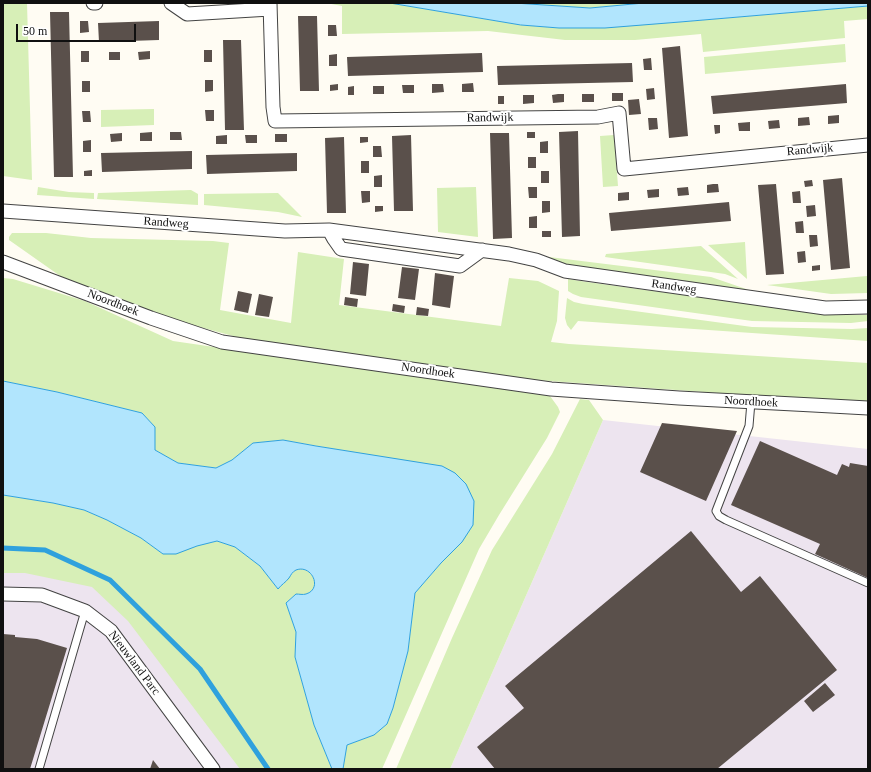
<!DOCTYPE html>
<html>
<head>
<meta charset="utf-8">
<style>
	body { margin:0 }
	#map { position:relative; width:871px; height:772px; overflow:hidden; background:#fffcf3; font-family:"Times New Roman",serif }
	canvas { display:block }
	.frame { position:absolute; inset:0; border:4px solid #101010; pointer-events:none }
	.scale { position:absolute; left:16px; top:24px; width:120px; height:18px; box-sizing:border-box; border:2px solid #101010; border-top:0; padding-left:5px; font-size:12px; line-height:14px; white-space:nowrap; color:#101010; -webkit-text-stroke:3px #fff; paint-order:stroke }
</style>
</head>
<body>
<div id="map">
<canvas width="871" height="772"></canvas>
<div class="frame"></div>
<div class="scale">50 m</div>
</div>
<script>
const context = document.querySelector('canvas').getContext('2d');
context.lineJoin = 'round';
function fill(path, color) { context.fillStyle = color; context.fill(path, 'evenodd'); }
function trace(path, color, width, dash) { context.strokeStyle = color; context.lineWidth = width; context.lineCap = dash ? 'butt' : 'round'; context.setLineDash(dash || []); context.stroke(path); }
function label(font, color, halo, rows, align = 'center') {
  context.font = font + ' "Times New Roman",serif'; context.lineWidth = 4; context.setLineDash([]); context.textBaseline = 'middle'; context.strokeStyle = halo; context.fillStyle = color; for (const [text, x, y, turn = 0] of rows) {
    context.save(); context.translate(x, y); context.rotate((+turn || 0) * Math.PI / 180); context.textAlign = isNaN(turn) ? turn : align; if (halo) context.strokeText(text, 0, 0); context.fillText(text, 0, 0); context.restore();
  }
}
fill(new Path2D(`
	M603,420L868,449V769H450Z
	M3,572H30L94,582L131,617L242,769H3Z`), '#ede4ef');
fill(new Path2D(`
	M3,3H27L32,180L3,176Z
	M326,3H390L521,25L559,28L680,22L868,6V19L844,21L845,38L703,52L701,34L635,40H565L488,31L342,34V6Z
	M514,3H644L590,8Z
	M845,44L846,62L705,74L704,57Z
	M154,109V125L101,127V110Z
	M614,135L618,186L603,187L600,136Z
	M38,187L69,192L94,193V199L37,195Z
	M476,187L478,237L438,232L437,188Z
	M191,190L198,194V205L97,199L98,193Z
	M278,193L302,217L278,212L204,205V194Z
	M12,233H46L91,238L213,241L229,243L220,310L291,323L298,252L344,259L339,305L501,326L509,278L538,281L559,291L557,321L551,342L569,344L868,363V401L746,395L479,376L281,349L174,320L63,278L9,240V237Z
	M745,242L747,279L708,245Z
	M701,246L738,279L725,274L605,257L606,254Z
	M541,256L711,277L749,290L570,265Z
	M867,276L868,293L831,294L767,285Z
	M3,278L13,279L85,301L173,341L550,396L558,407L560,412L547,438L499,515L479,549L382,769H343L347,745L374,735L387,724L393,708L408,651L415,593L441,563L462,542L357,453L283,440L253,443L232,460L216,468L178,463L155,450V427L142,413L57,392L3,381Z
	M568,279L587,282L778,308L839,315H868V321L851,323L752,321L581,297L573,294L568,291Z
	M567,298L574,302L583,304L752,327L852,329L868,328V341L578,321L571,330L567,325L565,318Z
	M580,399L589,400L603,420L450,769H396L452,638L492,550L552,454Z
	M3,495L53,503L84,510L107,520L141,538L163,554L217,541L235,547L260,566L278,589C281,585 286,582 289,577C292,575 292,572 296,570C312,564 323,589 306,594C303,595 299,594 296,594L286,603L296,632L295,657L314,725L332,769H240L128,621L92,587L25,573H3Z`), '#d7efb7');
const water = new Path2D(`
	M390,3H514L590,8L644,3H868V6L680,22L605,28H559L521,25Z
	M3,381L57,392L142,413L155,427V450L178,463L216,468L232,460L253,443L283,440L316,446L442,466L455,473L466,484L474,501L473,525L462,542L441,563L415,593L408,651L393,708L387,724L374,735L347,745L343,769H332L314,725L295,657L296,632L286,603L296,594C299,594 303,595 306,594C323,589 312,564 296,570C292,572 291,575 289,578C286,582 281,585 278,589L260,566L235,547L217,541L197,546L176,554H163L141,538L107,520L84,510L53,503L3,495Z`);
fill(water, '#b1e5fd');
trace(water, '#2fa1dd', 1);
trace(new Path2D(`
	M3,548L45,550L110,580L200,669L268,769`), '#2fa1dd', 5);
fill(new Path2D(`
	M50,12H69L73,177H54Z
	M298,16H317L319,91H300Z
	M80,21H88L89,32L80,33Z
	M159,21V40L99,42L98,23Z
	M328,25H336L337,36H328Z
	M223,40H241L244,130H225Z
	M680,46L688,136L669,138L662,48Z
	M204,50H212V62H204Z
	M81,51H89V62H81Z
	M150,51V59L139,60L138,52Z
	M109,52H120V60H109Z
	M482,53L483,72L348,76L347,57Z
	M337,54V66H329V55Z
	M651,58L652,70H644L643,59Z
	M632,63L633,82L498,85L497,66Z
	M205,80H213V91L205,92Z
	M82,81H90V92H82Z
	M473,83L474,92H462V84Z
	M338,84V90L330,91V85Z
	M432,84H443L444,92L432,93Z
	M846,84L847,103L713,114L711,96Z
	M402,85H414V93H403Z
	M354,86V95H348V87Z
	M373,86H384V94H373Z
	M654,88L655,99L647,100L646,89Z
	M612,93H623V101H612Z
	M558,94H564V102L553,103L552,95Z
	M582,94H594V102H582Z
	M523,95H534V103L523,104Z
	M498,96H504V104H498Z
	M639,99L641,114L629,115L628,100Z
	M205,110H214V121H206Z
	M82,111H90L91,122H83Z
	M839,115V123L828,124V116Z
	M809,117L810,125L798,126V118Z
	M648,118H657L658,129L649,130Z
	M779,120L780,128L769,129L768,121Z
	M750,122V131H739L738,123Z
	M714,125H720V133L715,134Z
	M578,131L580,236L562,237L559,132Z
	M152,132V141H140V133Z
	M170,132H181L182,140H170Z
	M527,132H535V138H527Z
	M122,133V141L111,142L110,134Z
	M490,133H509L512,238L493,239Z
	M275,134H287V142H275Z
	M227,135V144H216V136Z
	M245,135H257V143H246Z
	M411,135L413,211H394L392,136Z
	M344,137L346,213H327L325,138Z
	M360,137H368V142L360,143Z
	M91,140V152H83V141Z
	M548,141V153H540V142Z
	M373,146H381L382,157H373Z
	M192,151V169L102,172L101,153Z
	M297,153V171L207,174L206,155Z
	M528,157H536V168H528Z
	M361,161H369V173H361Z
	M92,170V176H84V171Z
	M541,171H549V183H541Z
	M382,175V187H374V176Z
	M842,178L850,268L831,270L823,180Z
	M812,180L813,186L805,187L804,181Z
	M713,184H718L719,192L707,193V185Z
	M776,184L784,274L766,275L758,185Z
	M528,187H537V198H529Z
	M688,187L689,195L678,196L677,188Z
	M659,189V197L648,198L647,190Z
	M361,191H370V202L362,203Z
	M800,191L801,203H793L792,192Z
	M629,192V200L618,201V193Z
	M542,201H550V212L542,213Z
	M729,202L731,221L611,231L609,213Z
	M815,205L816,216L807,217L806,206Z
	M375,206H383V211L375,212Z
	M537,216V228H529V217Z
	M803,221L804,233H796L795,222Z
	M542,231H551V237H542Z
	M809,235H817L818,246L810,247Z
	M805,251L806,262L798,263L797,252Z
	M353,262L369,264L366,296L350,294Z
	M820,265V270L812,271V266Z
	M402,267L419,269L415,300L398,298Z
	M435,273L454,276L450,308L432,305Z
	M238,291L252,294L248,313L234,310Z
	M259,294L273,297L269,317L255,315Z
	M345,297L358,299L357,307L344,305Z
	M393,304L405,306L404,313L392,311Z
	M417,307L429,309L428,316L416,315Z
	M662,423L737,431L706,501L640,472Z
	M760,441L837,475L842,464L849,467L850,463L868,466V578L815,554L820,544L731,505Z
	M691,531L741,592L760,576L837,670L717,769H495L477,747L524,708L505,686Z
	M3,634L15,635V637L37,639L67,648L30,769H3Z
	M825,683L835,695L813,712L804,701Z
	M153,760L160,769H150Z`), '#5a504b');
const lane = new Path2D(`
	M751,402L749,426L716,511L719,516L726,520L868,583
	M39,769L85,611`);
const street = new Path2D(`
	M93,3H96
	M171,3L187,14L270,9
	M270,3L273,107L275,121L598,117L619,113L624,169L868,145
	M3,211L285,231L329,230L509,254L536,260L565,271L825,308L868,307
	M329,230L334,239L341,249L460,266L482,250
	M3,262L151,318L222,342L551,389L679,398L813,405L868,408
	M3,594L42,595L85,611L111,631L213,769`);
trace(lane, '#434343', 9);
trace(street, '#434343', 15);
trace(lane, '#fff', 7);
trace(street, '#fff', 13);
label('12px', '#101010', '#fff', [
	["Randwijk",490,118,-1],
	["Randwijk",810,150,-5],
	["Randweg",166,223,4],
	["Randweg",674,287,8],
	["Noordhoek",113,303,21],
	["Noordhoek",428,371,8],
	["Noordhoek",751,402,3],
	["Nieuwland Parc",134,663,53]
]);
</script>
</body>
</html>
